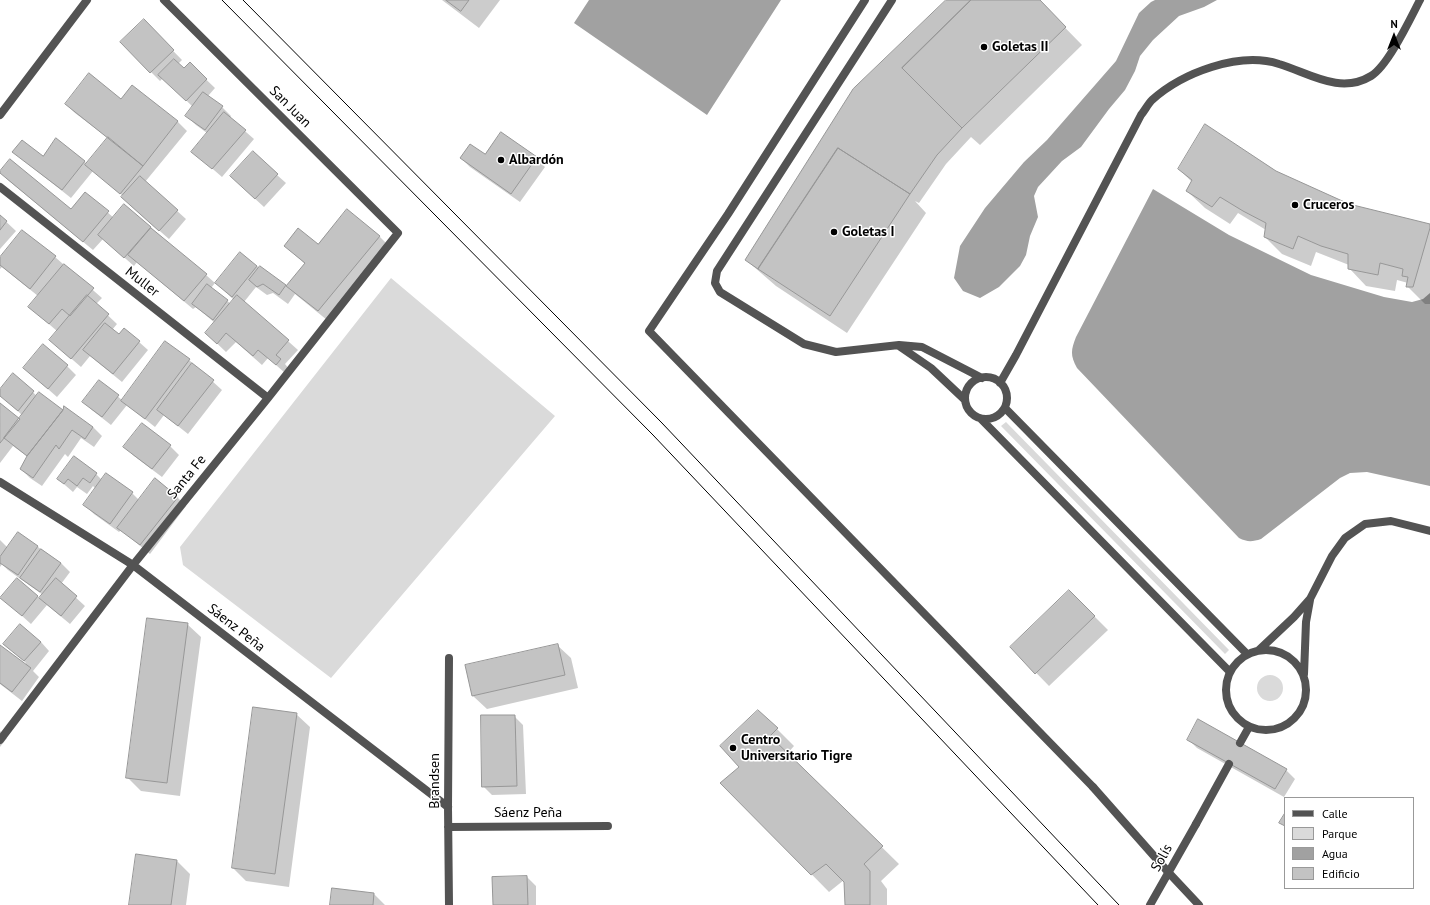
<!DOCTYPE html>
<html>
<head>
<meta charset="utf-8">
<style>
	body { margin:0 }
	#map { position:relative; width:1430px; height:905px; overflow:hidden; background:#fff; font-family:"PT Sans",sans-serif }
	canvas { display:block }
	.legend { position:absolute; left:1284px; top:797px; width:130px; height:92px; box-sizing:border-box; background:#fff; border:1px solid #999; margin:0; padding:5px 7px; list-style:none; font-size:12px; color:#000 }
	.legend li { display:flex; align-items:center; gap:8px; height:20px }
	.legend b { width:20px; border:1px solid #999 }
	.north { position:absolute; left:1374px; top:16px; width:40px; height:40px; -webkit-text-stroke:3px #fff; paint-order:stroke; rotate:0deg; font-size:11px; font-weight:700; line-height:16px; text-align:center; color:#000 }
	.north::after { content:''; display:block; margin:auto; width:14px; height:18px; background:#000; clip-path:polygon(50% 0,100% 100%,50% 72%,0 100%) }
</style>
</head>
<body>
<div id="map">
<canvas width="1430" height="905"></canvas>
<ul class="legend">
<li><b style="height:5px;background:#535353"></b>Calle</li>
<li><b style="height:11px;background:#dadada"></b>Parque</li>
<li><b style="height:11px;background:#a1a1a1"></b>Agua</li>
<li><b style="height:11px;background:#c3c3c3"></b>Edificio</li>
</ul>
<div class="north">N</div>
</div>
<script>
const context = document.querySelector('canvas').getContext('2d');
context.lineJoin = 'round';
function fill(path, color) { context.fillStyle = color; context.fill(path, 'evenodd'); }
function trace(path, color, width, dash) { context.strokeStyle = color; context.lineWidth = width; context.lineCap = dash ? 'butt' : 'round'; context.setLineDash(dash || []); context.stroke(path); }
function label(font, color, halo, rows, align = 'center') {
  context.font = font + ' "PT Sans",sans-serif'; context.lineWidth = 3; context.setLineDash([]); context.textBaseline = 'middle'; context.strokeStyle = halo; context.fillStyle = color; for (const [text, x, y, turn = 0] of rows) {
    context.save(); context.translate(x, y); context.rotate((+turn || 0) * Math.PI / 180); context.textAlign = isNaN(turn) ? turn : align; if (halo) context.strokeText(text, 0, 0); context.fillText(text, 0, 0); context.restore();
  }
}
fill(new Path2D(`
	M391,278L555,416L331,678L183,565L180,547Z
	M1006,422L1229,650L1225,654L1001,426Z
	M1257 688a13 13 0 1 1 26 0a13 13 0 1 1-26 0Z`), '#dadada');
fill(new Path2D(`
	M589,0H781L707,115L574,23Z
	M1155,0H1217L1204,7L1179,16L1153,40L1140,56L1135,71L1125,90L1109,109L1081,147L1062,161L1038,187L1034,196L1038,217L1030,236L1026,255L1020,266L999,287L980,298L963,291L954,278L960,246L985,208L1024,162L1047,140L1116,61L1139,13L1151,2Z
	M1153,189L1229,235L1311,275L1384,297L1412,302L1423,299L1430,293V486L1367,472L1350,473L1340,478L1261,539C1252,542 1247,542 1239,538L1077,368C1070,355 1071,350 1076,337Z`), '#a1a1a1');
fill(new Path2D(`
	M442,0H500L479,28Z
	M947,0H1038L1082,45L980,145L971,137L946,164L919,203L915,201L926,213L847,333L776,286L746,260Z
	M144,21L182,60L178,64L184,69L190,64L215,88L208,96L222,107L231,116L230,118L254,139L222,177L192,151L207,133L196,125L187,116L193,107L163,78L160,81L121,42Z
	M132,86L178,122L187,131L145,182L186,219L169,239L131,206L123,196L93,171L71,198L23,160L14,151L43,157L84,161L87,164L108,138L75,113L66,104L121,100Z
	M486,156L536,158L545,167L520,202L470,167L461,158Z
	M1179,169L1275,172L1349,205L1430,225V304H1425L1407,286L1408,283L1397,280L1395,291L1366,286L1349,268V265L1316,252L1311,266L1282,254L1265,237L1266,230L1238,213L1230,224L1205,208L1187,191L1192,182Z
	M0,172L71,210L85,193L114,218L150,227L206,275L215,283L211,288L231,304L234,300L216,283L257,266L259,268L260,267L287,287L305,264L285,246H318L380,237L388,245L327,320L295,294L288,304L273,293L267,295L256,287L244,302L298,350L285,364L289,369L285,373L268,358L262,365L236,342L226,352L206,333L215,323L196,307L193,309L137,262L134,266L103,239L93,250L9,181Z
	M277,175L286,183L264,207L240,185Z
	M0,216L16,231L0,249Z
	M55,257L102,298L96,304L117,324L112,330L119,336L139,342L148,350L122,382L90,356L81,367L59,348L57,331L29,307L38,296L2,267L0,269V258Z
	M166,343L189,360L222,390L188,434L164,415L155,427L127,405L111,425L92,410L83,401L99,381L122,400Z
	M67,366L76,375L57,397L24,368Z
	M14,375L37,396L93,427L102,436L94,447L81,438L68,457L65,454L42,486L30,478L21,469L28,457L13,446L0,463V404L19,420L22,415L0,395V391Z
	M170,446L179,455L162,477L134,456L125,447Z
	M96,474L102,480L132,493L139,500L177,497L186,506L150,554L121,530L119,532L94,514L85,505L96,489L93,486L87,494L77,487L73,492L58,479Z
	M18,533L61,563L70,572L61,584L85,606L70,624L47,605L31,624L2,598L17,580L40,599L43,595L8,570L2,564L0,567V540L8,548Z
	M1069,591L1108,630L1049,686L1011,647Z
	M187,624L201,637L180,796L141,791L127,777Z
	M41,642L49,651L33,671L39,677L22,701L0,684V646L25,665L26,663L5,644Z
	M557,645L571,658L578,688L487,709L473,696Z
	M296,714L310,727L289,887L246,881L233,868Z
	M514,716L523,725L526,794L492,795L483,786Z
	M777,729L794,746L787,754L899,864L881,881L887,889V905H846L844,880L829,892L722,783L741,767L721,746Z
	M0,731L7,738L0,747Z
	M1188,739L1286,770L1295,779L1284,797L1197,748Z
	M177,861L190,874L186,905H130Z
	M527,877L536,886V905H494Z
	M333,889L374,894L385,905H331Z`), '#0003');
const building = new Path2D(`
	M446,0H469L461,11Z
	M946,0H971L902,68L962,128L937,155L910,194L838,148L758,269L745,260L853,89Z
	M971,0H1040L1066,27L962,128L902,68Z
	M144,19L174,50L150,73L120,42Z
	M174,59L184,68L190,62L207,79L186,101L158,75Z
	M89,73L121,99L132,85L178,121L143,166L65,104Z
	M203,92L223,106L205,130L185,116Z
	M224,112L246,130L212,169L191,152Z
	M1205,124L1276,171L1349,204L1430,224V228L1413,287H1406L1408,277L1402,276L1403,269L1380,263L1378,275L1348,269V254L1321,246L1298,236L1293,249L1264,237L1266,223L1243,211L1220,197L1212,207L1186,191L1192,180L1178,169Z
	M501,132L537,157L511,194L460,158L470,144L485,154Z
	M108,137L143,166L120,194L85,165Z
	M56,138L85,161L62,190L12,152L22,140L43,156Z
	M838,148L910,194L830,316L758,269Z
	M253,151L278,174L255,199L230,176Z
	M10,159L71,209L85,192L109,211L83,242L0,173V171Z
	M140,176L178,210L159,231L121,197Z
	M124,204L151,227L124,258L98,235Z
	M347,209L380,236L318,311L286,286L305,263L284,246L298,228L318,244Z
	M0,215L7,221L0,230Z
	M151,228L207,274L184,301L128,255Z
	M22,230L56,256L30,289L0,265V257Z
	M240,252L257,266L232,297L215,283Z
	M64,264L94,288L70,316L62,309L49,324L28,307Z
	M260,266L286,285L279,295L263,284L257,287L249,280Z
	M207,284L228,300L213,320L192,304Z
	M87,295L109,314L71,359L49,340Z
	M237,295L289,340L276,355L281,359L276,365L258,350L253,356L226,333L217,344L205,333Z
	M105,323L119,334L124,328L140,341L113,374L83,350Z
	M165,341L190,359L145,419L121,401Z
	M43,344L68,365L48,389L23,368Z
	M192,363L214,380L178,426L157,410Z
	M13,373L34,391L18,411L0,396V389Z
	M99,380L119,395L102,417L82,402Z
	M39,392L63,410L27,456L4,438Z
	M0,403L20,419L0,443Z
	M64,406L93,427L85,439L72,430L59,449L56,445L33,478L20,469L27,456L63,410Z
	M142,423L171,445L152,469L123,447Z
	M74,456L97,473L90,483L83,478L77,486L68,479L64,484L57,479Z
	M106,473L133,492L110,524L83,505Z
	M155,478L178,497L140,545L117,528Z
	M18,532L38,546L18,575L0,563V557Z
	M41,549L61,563L40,592L20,578Z
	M17,578L38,596L22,616L0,598Z
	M56,578L77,596L61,616L39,598Z
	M1069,590L1095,616L1035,674L1010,647Z
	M147,618L188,623L167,783L126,778Z
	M20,624L41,642L24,661L3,644Z
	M558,644L565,675L472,696L465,665Z
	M0,645L31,668L12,692L0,683Z
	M253,707L297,713L275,874L232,868Z
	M758,710L778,728L770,736L883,846L864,864L870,871V905H845L844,882L826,864L811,875L720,783L739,767L720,746Z
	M481,715H515L517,786L482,787Z
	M1198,719L1287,769L1275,789L1187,740Z
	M1285,813V826L1279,823Z
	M136,854L177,860L171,905H129Z
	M527,876L528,905H493L492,877Z
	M332,888L374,893L373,905H330Z`);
fill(building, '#c3c3c3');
trace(building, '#979797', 1);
trace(new Path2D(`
	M865,0L728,214L649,331L1093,787
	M892,0L717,271L715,283L720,292L804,344L836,352L899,345L922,347L982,378
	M899,346L931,368L964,399
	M965 398a21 21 0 1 1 42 0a21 21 0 1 1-42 0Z
	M1000,383L1016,355L1141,115C1145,110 1148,104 1152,100C1182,73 1239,51 1279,64C1309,73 1340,95 1371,76C1388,66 1410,19 1420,0
	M1005,408L1247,654
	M981,419L1230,672
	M1226 690a40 40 0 1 1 80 0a40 40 0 1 1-80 0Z
	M1259,650L1294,617L1310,599L1332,556L1345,538L1365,524L1391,521L1430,531
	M1304,674L1306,622L1310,600
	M1240,743L1249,727
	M1196,824L1229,764`), '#535353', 8);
trace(new Path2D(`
	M0,115L87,0
	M0,187L268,398
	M0,482L133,565L448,807
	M449,658L448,807L449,905
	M0,740L133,565L268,398L398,233L164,0
	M1093,787L1169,873L1199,905
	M448,827L608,826
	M1150,905L1196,824`), '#535353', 8);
trace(new Path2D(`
	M222,0L653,435L1098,905
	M243,0L662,423L1119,905`), '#000', 1);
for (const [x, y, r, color] of [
	[984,47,4,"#000"],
	[501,160,4,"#000"],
	[1295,205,4,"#000"],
	[834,232,4,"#000"],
	[733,748,4,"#000"]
]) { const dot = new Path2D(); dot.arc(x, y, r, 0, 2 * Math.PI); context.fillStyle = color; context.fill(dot); trace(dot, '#fff', 1.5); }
label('bold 14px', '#000', '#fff', [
	["Goletas II",992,47],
	["Albardón",509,160],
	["Cruceros",1303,205],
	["Goletas I",842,232],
	["Centro",741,740],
	["Universitario Tigre",741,756]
], 'left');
label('14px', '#000', '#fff', [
	["San Juan",290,107,45],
	["Muller",142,282,38],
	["Santa Fe",187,477,-51],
	["Sáenz Peña",236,628,38],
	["Brandsen",435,781,-90],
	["Sáenz Peña",528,813],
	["Solís",1162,858,-61]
]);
</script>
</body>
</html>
